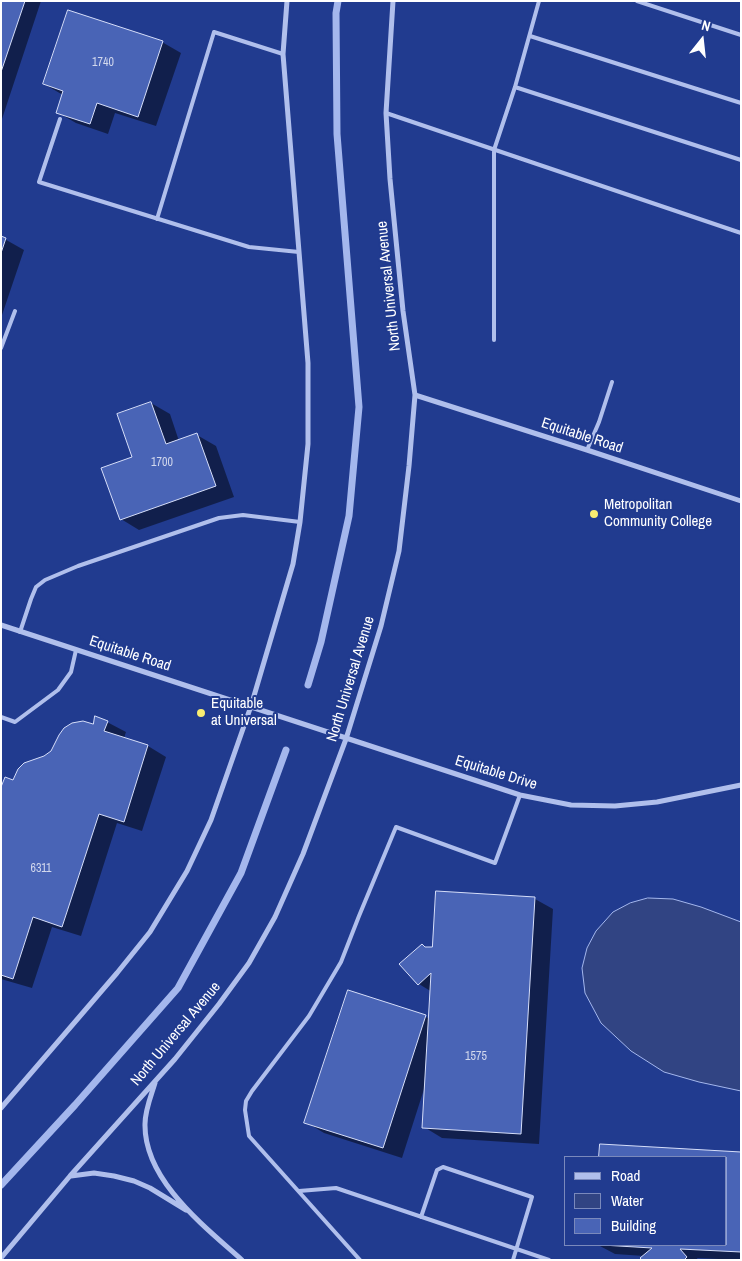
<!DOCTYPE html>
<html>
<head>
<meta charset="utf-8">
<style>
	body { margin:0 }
	#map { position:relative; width:742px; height:1261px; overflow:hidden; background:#213b8f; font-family:"Archivo Narrow",sans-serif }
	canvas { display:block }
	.frame { position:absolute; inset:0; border:2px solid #fff; pointer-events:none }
	.legend { position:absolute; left:564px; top:1156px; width:162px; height:90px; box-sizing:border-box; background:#213b8f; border:1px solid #7a89bc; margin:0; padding:6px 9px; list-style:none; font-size:15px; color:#fff }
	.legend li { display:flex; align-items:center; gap:10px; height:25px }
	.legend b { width:25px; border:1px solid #7a89bc }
	.north { position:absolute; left:677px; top:15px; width:50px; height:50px; -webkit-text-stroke:4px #213b8f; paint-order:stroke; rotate:16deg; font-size:14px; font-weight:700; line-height:20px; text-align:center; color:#fff }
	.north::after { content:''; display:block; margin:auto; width:18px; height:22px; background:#fff; clip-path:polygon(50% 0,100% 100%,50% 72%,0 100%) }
</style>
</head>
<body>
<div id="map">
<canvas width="742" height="1261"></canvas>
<div class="frame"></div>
<ul class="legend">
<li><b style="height:6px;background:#b0bfec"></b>Road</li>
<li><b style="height:14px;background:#314483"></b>Water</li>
<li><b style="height:14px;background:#4964b6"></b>Building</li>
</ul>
<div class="north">N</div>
</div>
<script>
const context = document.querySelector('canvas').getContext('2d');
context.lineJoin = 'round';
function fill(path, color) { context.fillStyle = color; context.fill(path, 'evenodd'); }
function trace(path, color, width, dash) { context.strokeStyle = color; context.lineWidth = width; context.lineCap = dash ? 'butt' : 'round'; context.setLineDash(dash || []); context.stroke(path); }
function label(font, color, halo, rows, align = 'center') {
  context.font = font + ' "Archivo Narrow",sans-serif'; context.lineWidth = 4; context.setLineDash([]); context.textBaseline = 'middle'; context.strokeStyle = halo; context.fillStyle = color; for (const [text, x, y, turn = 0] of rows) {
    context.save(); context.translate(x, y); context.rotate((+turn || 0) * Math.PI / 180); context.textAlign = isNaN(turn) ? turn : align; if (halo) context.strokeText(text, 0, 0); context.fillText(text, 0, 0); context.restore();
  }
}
const water = new Path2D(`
	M648,898L673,899L701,907L741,922V1091L699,1082L664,1072L631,1051L601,1023L585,993L582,968L587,948L596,931L613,912L630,903Z`);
fill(water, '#314483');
trace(water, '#a4b7ed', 1);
fill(new Path2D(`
	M1,1H41L1,122Z
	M162,42L181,53L156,126L115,113L108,134L76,123L57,112L63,95L44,84Z
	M1,237L24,250L1,318Z
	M151,403L170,414L179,441L197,435L216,446L234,497L139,530L121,519L133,458Z
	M107,722L126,732L124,738L148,746L166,757L142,831L117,823L81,936L52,927L32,988L1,979V792L45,757L93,726Z
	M535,899L553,909L539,1144L442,1138L424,1127L425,1086L402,1158L324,1133L306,1122L349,991L426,1017L430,1019L432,992L419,984L428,949H433Z
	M601,1145L741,1153V1260L697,1258L698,1260H644V1256L615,1254L598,1245H726V1157H601Z`), '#0007');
trace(new Path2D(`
	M308,685L321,642L349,516L359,407L337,134L336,13L338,1
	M1,1185L75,1105L178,988L241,873L286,750`), '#a4b7ed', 7);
const building = new Path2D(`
	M1,1H25L1,72Z
	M68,10L163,41L138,117L97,103L90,124L56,113L63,91L43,84Z
	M1,236L6,238L1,253Z
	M151,402L166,444L197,433L216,486L120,520L101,468L132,457L117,414Z
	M95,716L108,721L104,731L148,745L124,822L99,814L62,927L33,917L13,979L1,975V787L5,777L13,780L18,769L24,763L44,756L51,751L59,735L64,728L72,723L83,721L93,724Z
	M436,891L535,897L521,1134L422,1128L431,973L418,985L399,964L422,944L425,947H432Z
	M348,990L426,1015L383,1148L304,1123Z
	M600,1144L741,1152V1252L680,1249L687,1257L684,1260H642L640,1258L652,1248L602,1245H726V1157H599Z`);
fill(building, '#4964b6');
trace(building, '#d6def9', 1);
trace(new Path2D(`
	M637,1L741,35
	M530,36L741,103
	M515,87L741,160
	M386,113L741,233
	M60,119L39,182L249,247L299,252
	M157,219L214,32L283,54
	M494,340V150L515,87L539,1
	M1,348L15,311
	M587,450L599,422L612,382
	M20,632L31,599L36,587L45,580L78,566L219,518L243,515L300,522
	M1,717L15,722L58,690L71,672L76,650
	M299,1191L336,1188L549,1260
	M421,1217L437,1170L443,1167L532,1197L513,1260
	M360,1260L249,1136L245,1110L246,1101L252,1091L309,1016L341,962L359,916L396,827L495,863L520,795`), '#b0bfec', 4);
trace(new Path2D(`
	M415,395L587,450L741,501
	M1,625L520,795L571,805L615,806L657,802L741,785
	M155,1083C151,1096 145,1110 145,1124C144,1180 204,1226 242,1260
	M1,1108L117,973L150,932L187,871L211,820L251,706L293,564L300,522L308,444V363L283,54L287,1
	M71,1176L94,1173L114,1176L134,1181L150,1188L186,1210
	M1,1258L70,1176L175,1059L219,1004L249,963L275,917L303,854L346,739L381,626L399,551L409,466L415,395L403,311L390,179L386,113L393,1`), '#b0bfec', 5);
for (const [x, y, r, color] of [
	[594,514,5,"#f9ed71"],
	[201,713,5,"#f9ed71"]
]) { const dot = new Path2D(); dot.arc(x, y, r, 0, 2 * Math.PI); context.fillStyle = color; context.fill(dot); trace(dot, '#213b8f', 2); }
label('12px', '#d2d8ed', null, [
	["1740",103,63],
	["1700",162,463],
	["6311",41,869],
	["1575",476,1057]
]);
label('15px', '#fff', '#213b8f', [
	["North Universal Avenue",389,286,-96],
	["Equitable Road",582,436,18],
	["Equitable Road",130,654,18],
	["North Universal Avenue",351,679,-73],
	["Equitable Drive",496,773,17],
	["North Universal Avenue",176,1034,-50]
]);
label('15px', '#fff', '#213b8f', [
	["Metropolitan",604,505],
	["Community College",604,522],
	["Equitable",211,704],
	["at Universal",211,721]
], 'left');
</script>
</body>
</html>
